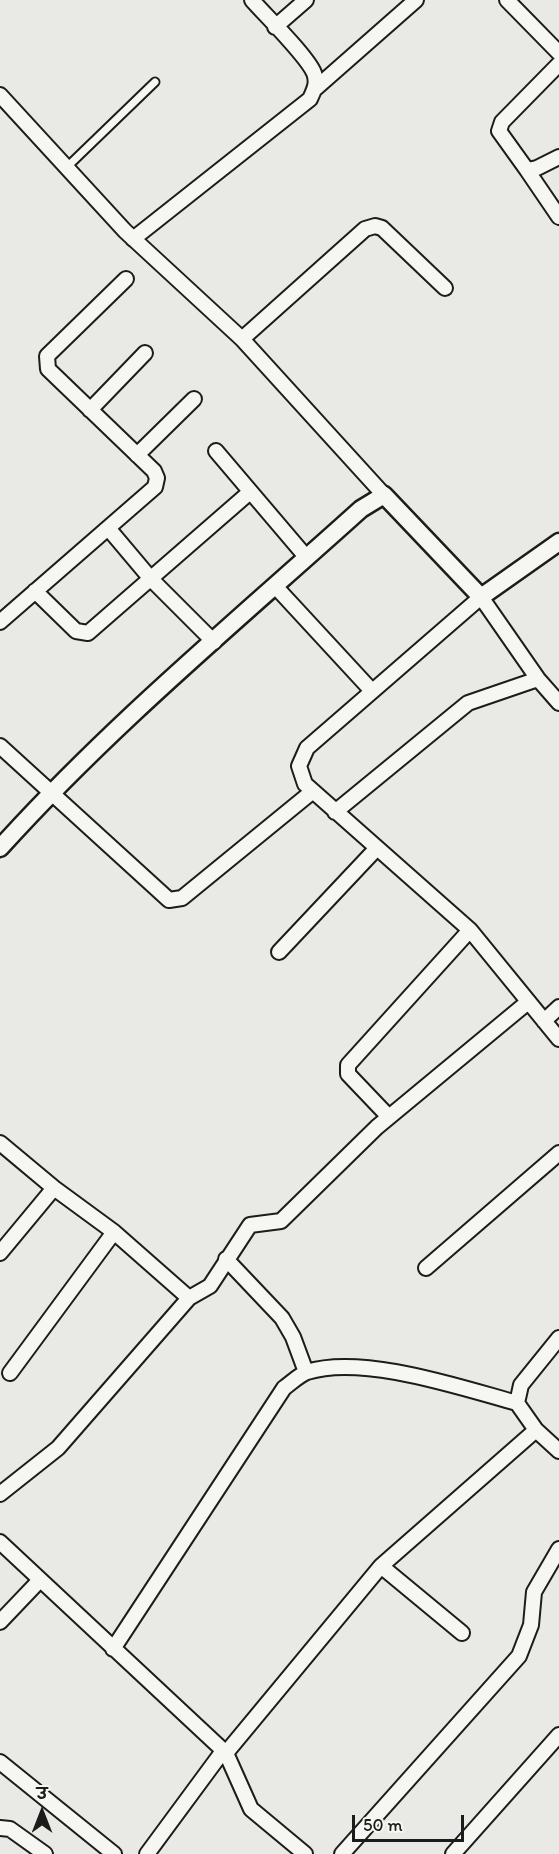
<!DOCTYPE html>
<html>
<head>
<meta charset="utf-8">
<style>
	body { margin:0 }
	#map { position:relative; width:559px; height:1854px; overflow:hidden; background:#e9e9e5; font-family:Itim,"Playpen Sans Deva",sans-serif }
	canvas { display:block }
	.north { position:absolute; left:12px; top:1782px; width:60px; height:60px; -webkit-text-stroke:4px #f6f6f2; paint-order:stroke; rotate:0deg; font-size:16px; font-weight:700; line-height:24px; text-align:center; color:#1c1c1c }
	.north::after { content:''; display:block; margin:auto; width:21px; height:27px; background:#1c1c1c; clip-path:polygon(50% 0,100% 100%,50% 72%,0 100%) }
	.scale { position:absolute; left:352px; top:1815px; width:112px; height:27px; box-sizing:border-box; border:3px solid #1c1c1c; border-top:0; padding-left:8px; font-size:18px; line-height:21px; white-space:nowrap; color:#1c1c1c; -webkit-text-stroke:4px #f6f6f2; paint-order:stroke }
</style>
</head>
<body>
<div id="map">
<canvas width="559" height="1854"></canvas>
<div class="north">उ</div>
<div class="scale">50 m</div>
</div>
<script>
const context = document.querySelector('canvas').getContext('2d');
context.lineJoin = 'round';
function trace(path, color, width, dash) { context.strokeStyle = color; context.lineWidth = width; context.lineCap = dash ? 'butt' : 'round'; context.setLineDash(dash || []); context.stroke(path); }
const service = new Path2D(`
	M67,167L155,82`);
const minor = new Path2D(`
	M507,0L559,53
	M275,27L306,0
	M559,64L502,122L499,131L527,170L537,168L559,157
	M316,88L416,0
	M0,95L125,231L242,339L384,495
	M527,170L559,217
	M133,239L310,99C314,90 318,83 314,73C307,56 267,17 252,0
	M242,339L365,229L375,226L382,228L445,288
	M90,410L145,353
	M216,451L307,558
	M137,455L194,399
	M108,528L151,579L214,642
	M275,586L372,691
	M35,591L76,631L88,633L250,492
	M0,622L155,487L157,478L154,471L48,369L47,356L126,279
	M559,703L538,679L481,597L307,748L299,766L305,784L470,930L559,1039
	M0,746L169,900L182,898L313,791
	M335,812L468,703L538,679
	M279,952L376,849
	M544,1021L559,1007
	M389,1117L348,1074V1065L470,930
	M0,1143L54,1188L114,1232L189,1298L58,1448L0,1494
	M0,1253L54,1188
	M226,1259L282,1318L293,1337L306,1372
	M426,1268L559,1153
	M189,1298L210,1286L250,1225L281,1221L377,1127L528,1002
	M559,1338L521,1385L517,1403L536,1430L559,1451
	M10,1373L114,1232
	M0,1542L226,1753L381,1566L536,1430
	M381,1566L462,1633
	M0,1622L40,1580
	M113,1649L284,1388C291,1383 299,1375 307,1372C362,1354 462,1388 517,1403
	M226,1753L251,1809L305,1854
	M0,1762L114,1854
	M0,1828L10,1829L45,1854
	M147,1854L223,1751
	M342,1854L519,1656L531,1625L534,1592L559,1549
	M453,1854L559,1735`);
const tertiary = new Path2D(`
	M0,848C111,725 238,620 361,509L384,495L481,597L559,542`);
trace(service, '#1c1c1c', 11);
trace(minor, '#1c1c1c', 18);
trace(tertiary, '#1c1c1c', 21);
trace(service, '#f6f6f2', 7);
trace(minor, '#f6f6f2', 14);
trace(tertiary, '#f6f6f2', 16);
</script>
</body>
</html>
